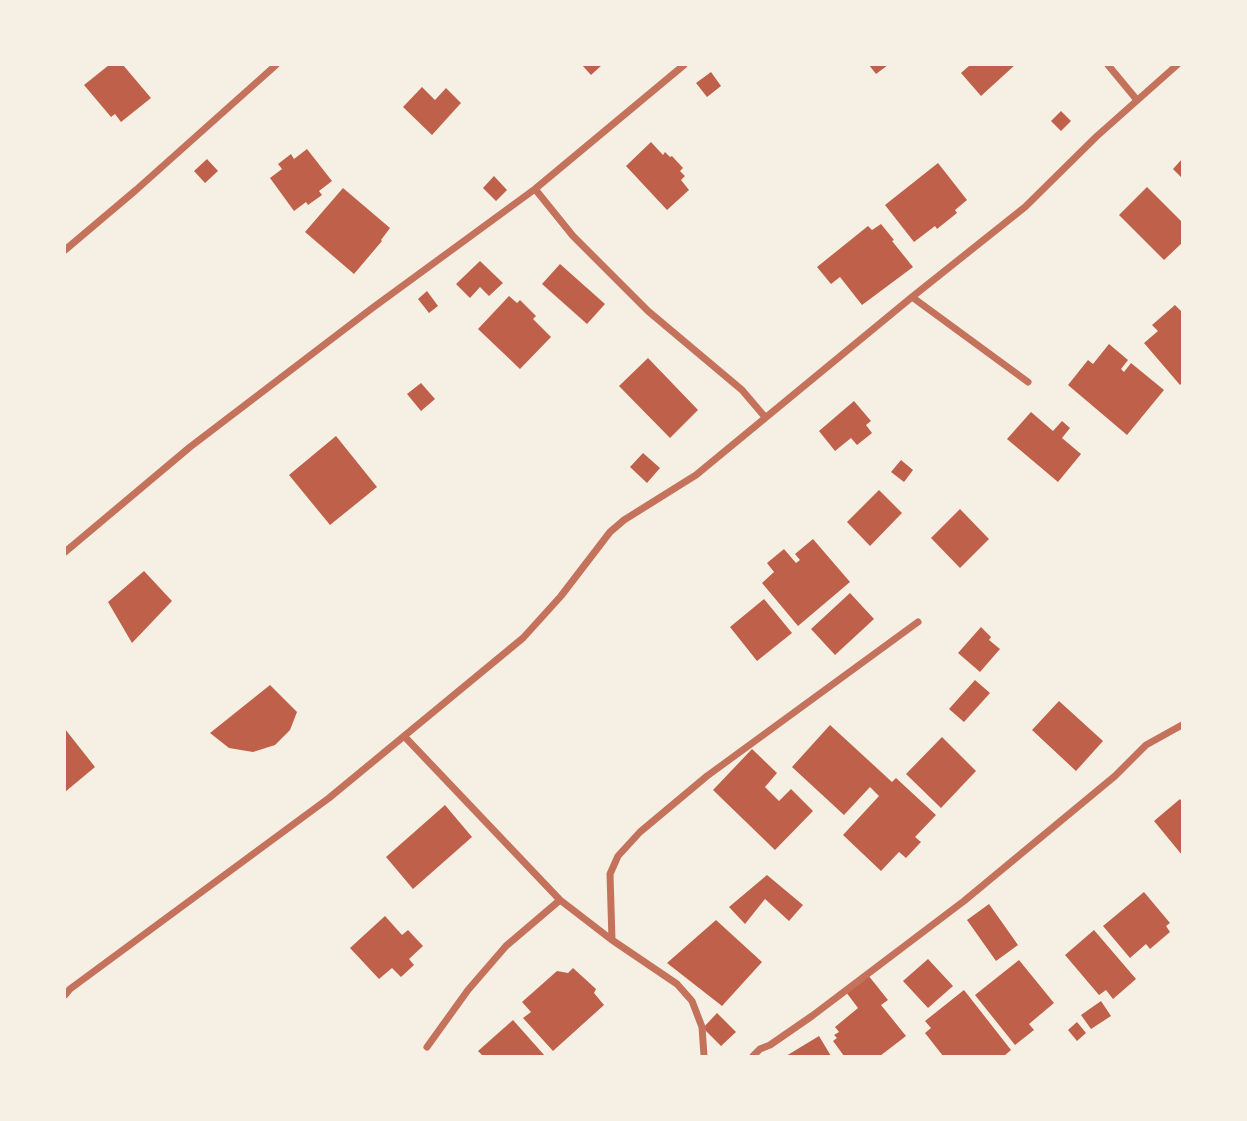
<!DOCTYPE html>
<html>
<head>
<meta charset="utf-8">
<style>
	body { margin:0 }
	#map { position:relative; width:1247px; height:1121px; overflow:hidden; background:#f6efe4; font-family:"Crimson Pro",serif }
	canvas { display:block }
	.frame { position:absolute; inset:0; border:66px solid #f6efe4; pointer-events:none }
</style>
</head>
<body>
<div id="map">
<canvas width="1247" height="1121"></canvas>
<div class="frame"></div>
</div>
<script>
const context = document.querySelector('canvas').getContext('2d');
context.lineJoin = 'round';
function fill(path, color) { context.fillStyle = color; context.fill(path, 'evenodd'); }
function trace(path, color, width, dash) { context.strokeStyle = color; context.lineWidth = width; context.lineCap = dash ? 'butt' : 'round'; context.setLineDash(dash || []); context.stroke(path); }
fill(new Path2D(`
	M109,65H123L151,98L121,122L115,114L111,117L84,85Z
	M582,65H602L591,75Z
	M869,65H888L876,74Z
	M970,65H1015L981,96L961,73Z
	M711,72L721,86L707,97L696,83Z
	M422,87L435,100L446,88L461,103L432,135L403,107Z
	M1061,111L1071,121L1061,131L1051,121Z
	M651,142L663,155L665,152L670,157L672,156L683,168L680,171L685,176L681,180L689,190L667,210L626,166Z
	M307,149L332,181L319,191L322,195L308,205L306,202L294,211L270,178L282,169L278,164L291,154L294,159Z
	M207,159L218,171L205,183L194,171Z
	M1182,159V178L1173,169Z
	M938,163L967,200L955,210L957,213L937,229L935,226L914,242L885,205Z
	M494,176L507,190L496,201L483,188Z
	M1147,187L1182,222V243L1164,260L1119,215Z
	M343,188L390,228L381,240L382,241L354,274L305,232Z
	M881,224L894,240L892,241L913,267L862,305L840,277L831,284L817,267L868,226L872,230Z
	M480,261L503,283L489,296L480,287L470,298L456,284Z
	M560,264L605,304L587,324L542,284Z
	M427,291L438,306L429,313L418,299Z
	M509,296L517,303L520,300L536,316L533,319L551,337L520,369L478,329Z
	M1175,305L1181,311L1182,310V383L1180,385L1144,343L1158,331L1152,325Z
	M1109,344L1128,360L1121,369L1124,372L1131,363L1164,390L1127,435L1068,385L1088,360L1093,364Z
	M648,358L698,410L670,438L619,386Z
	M421,383L435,399L421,411L407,394Z
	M854,401L871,421L866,425L872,433L857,445L851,438L835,451L819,431Z
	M1031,412L1053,431L1062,421L1070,428L1062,438L1081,454L1058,482L1007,439Z
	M336,436L377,487L330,525L289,475Z
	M643,453L660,468L647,483L630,467Z
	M901,460L913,470L904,482L891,472Z
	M879,490L902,513L870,546L847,522Z
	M960,509L989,539L960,568L931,538Z
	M813,539L850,582L798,626L762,583L774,572L767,563L784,549L796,563L800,560L795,554Z
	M144,571L172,601L132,643L108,602Z
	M850,593L874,619L835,655L811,629Z
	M764,599L792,633L757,661L730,627Z
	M981,627L991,637L989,640L1000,649L980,672L958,653Z
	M975,680L990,693L964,722L949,709Z
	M270,685L297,712L290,730L275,745L253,752L229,748L210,733Z
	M1059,701L1103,741L1076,771L1032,730Z
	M830,725L892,782L896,778L936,815L915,837L921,842L906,858L899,852L881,871L843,835L879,796L870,787L844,815L792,767Z
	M65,729L95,767L65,792Z
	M942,737L976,771L941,808L906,774Z
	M752,749L777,773L765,787L779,801L791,789L813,811L775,850L713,790Z
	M1180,799L1182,802V855L1154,821Z
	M445,805L472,837L413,889L386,857Z
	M767,875L803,905L789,921L765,899L745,924L729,907Z
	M1144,892L1170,923L1166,926L1170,932L1150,949L1146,944L1130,958L1103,926Z
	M989,904L1018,945L996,961L967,920Z
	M385,916L402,935L408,930L423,946L409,959L414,965L401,977L392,968L379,979L350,948Z
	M716,920L762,962L722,1006L667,963Z
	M1094,930L1136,979L1113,999L1106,990L1099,995L1065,955Z
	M928,959L953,986L928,1008L903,981Z
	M1019,960L1054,1003L1029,1024L1034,1030L1015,1045L975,995Z
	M573,968L596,989L594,993L604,1005L553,1051L523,1018L531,1012L522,1002L557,971L568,973Z
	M868,975L888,1000L881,1005L906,1036L880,1056H844L833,1041L837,1038L834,1035L839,1032L835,1027L858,1008L846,992Z
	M964,990L1011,1050L1004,1056H943L925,1033L931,1028L925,1021Z
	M1101,1001L1111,1016L1091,1029L1081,1015Z
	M717,1013L736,1032L721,1046L703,1028Z
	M513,1020L545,1056H483L478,1051Z
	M1077,1022L1086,1033L1077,1041L1068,1030Z
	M819,1036L831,1056H786Z`), '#bf614a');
trace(new Path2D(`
	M1108,65L1137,100
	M535,189L573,236L648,311L742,390L765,417
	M65,250L136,190L276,65
	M912,297L1028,382
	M65,552L190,447L371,309L535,189L684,65
	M404,736L560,900L612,940L677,984L692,1001L702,1027L704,1056
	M612,940L610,874L618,856L640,832L707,776L918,622
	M65,995L70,989L329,798L523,638L561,596L610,532L624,520L696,475L912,297L1025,207L1097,136L1177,65
	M427,1047L468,990L506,946L560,900
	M753,1056L760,1049L770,1045L812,1016L964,901L1115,776L1146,745L1182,725`), '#c5725c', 7);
</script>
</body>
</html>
